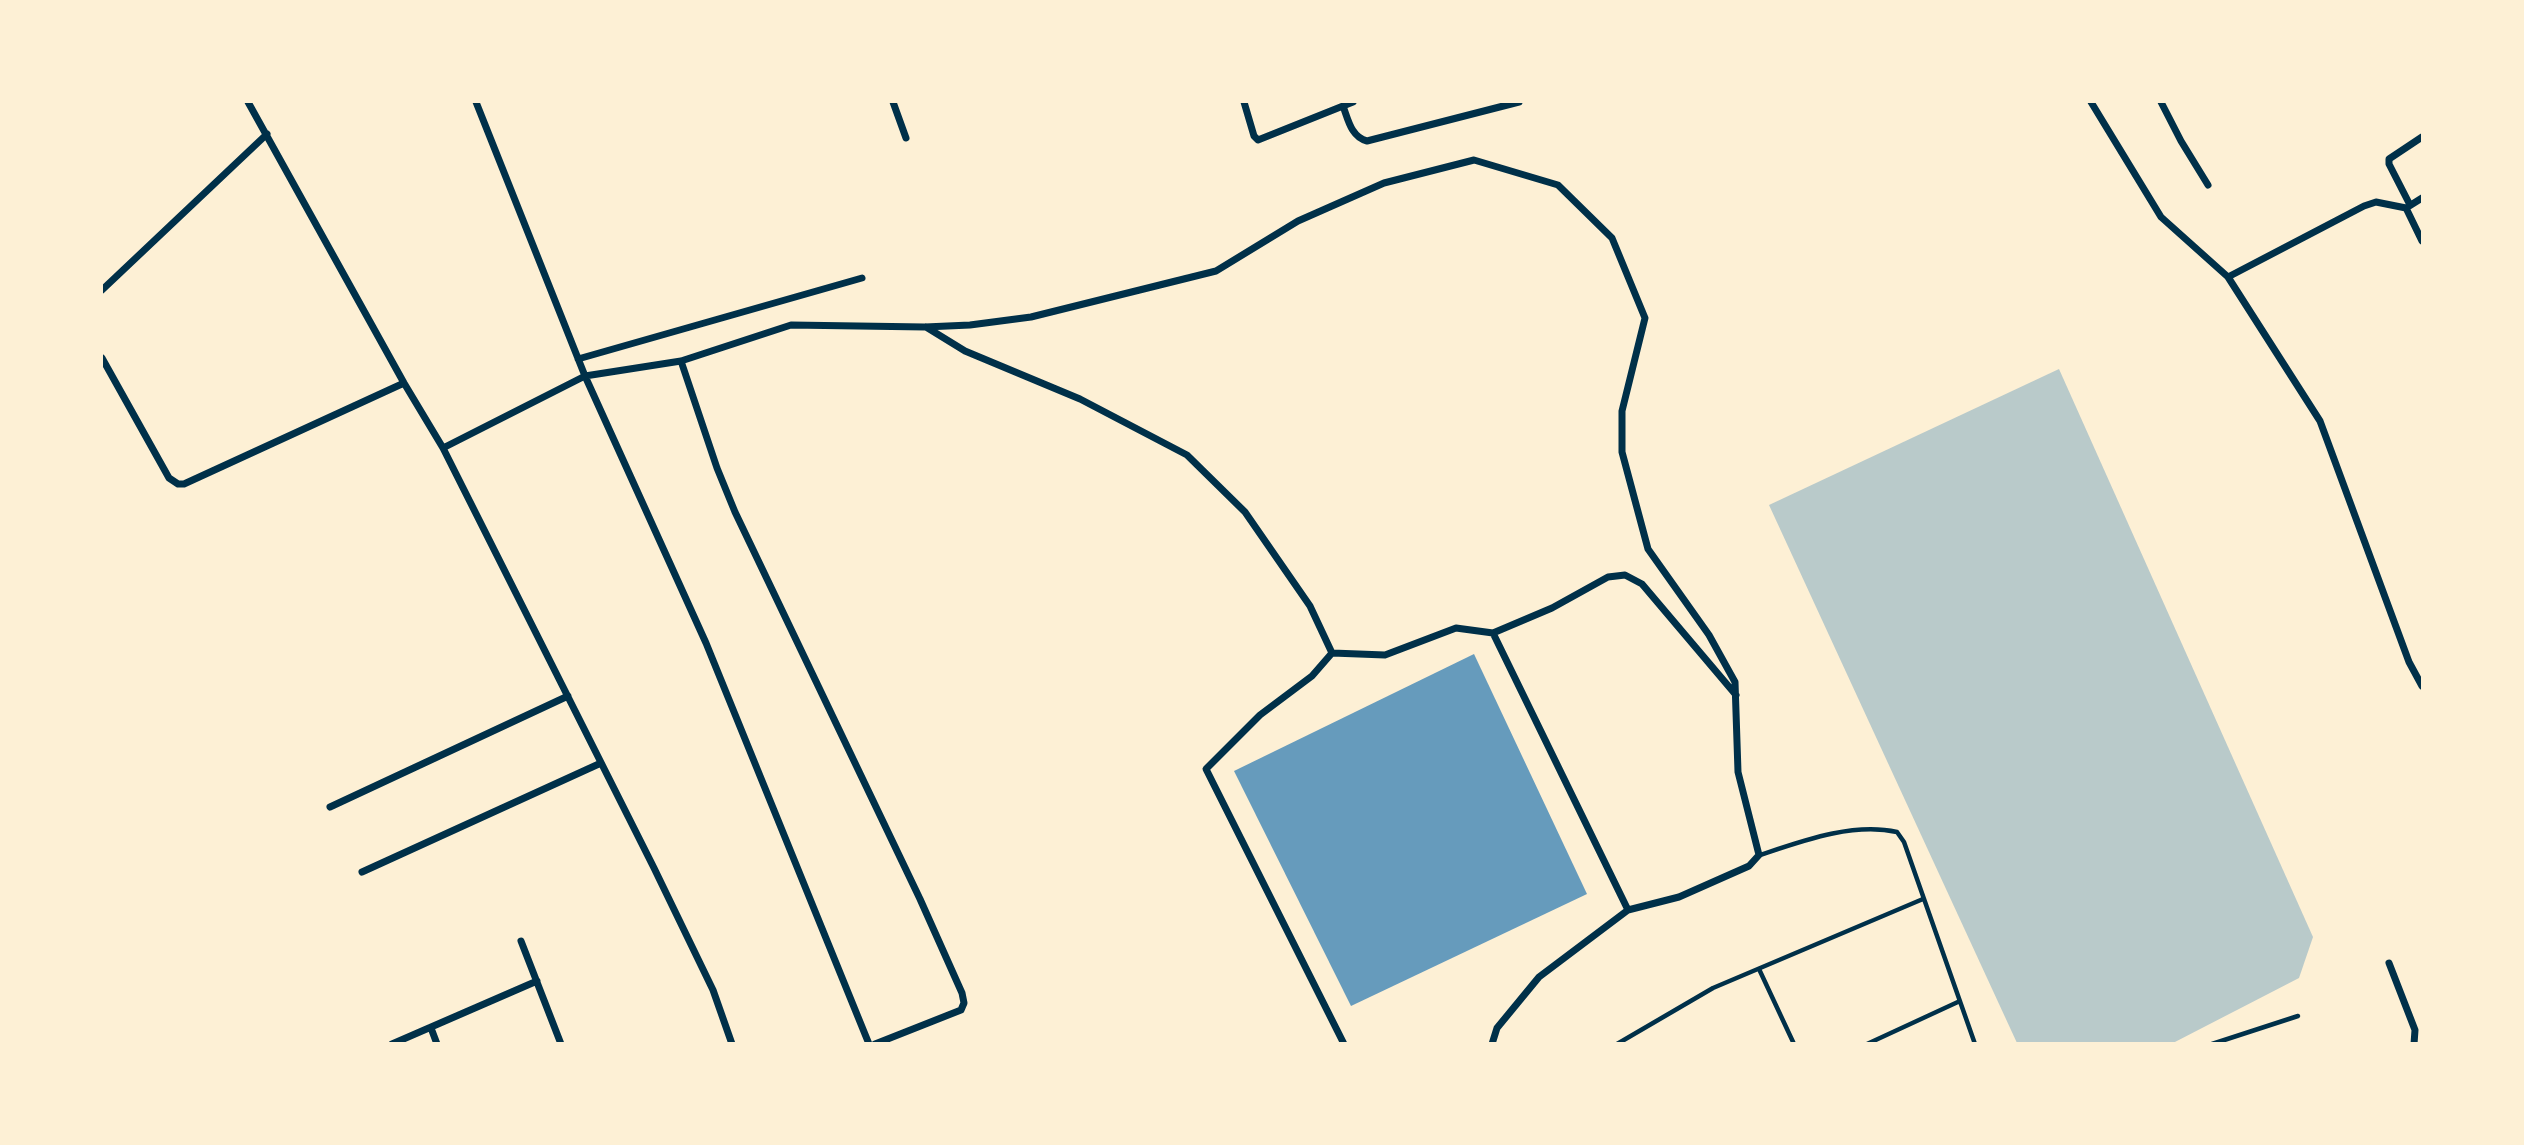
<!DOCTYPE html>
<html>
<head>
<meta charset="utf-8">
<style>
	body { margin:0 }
	#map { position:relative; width:2524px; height:1145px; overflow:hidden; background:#fdf0d5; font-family:Rubik,sans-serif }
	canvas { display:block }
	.frame { position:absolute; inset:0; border:103px solid #fdf0d5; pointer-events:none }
</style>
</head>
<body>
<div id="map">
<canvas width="2524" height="1145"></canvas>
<div class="frame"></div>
</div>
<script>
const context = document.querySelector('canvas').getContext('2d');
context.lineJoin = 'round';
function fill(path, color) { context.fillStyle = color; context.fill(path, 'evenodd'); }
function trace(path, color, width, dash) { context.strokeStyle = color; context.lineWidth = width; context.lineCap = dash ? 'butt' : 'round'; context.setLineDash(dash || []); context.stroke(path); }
fill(new Path2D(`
	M2059,369L2313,937L2299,978L2173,1043H2017L1769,505Z`), '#b9caca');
fill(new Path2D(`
	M1474,654L1587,894L1351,1006L1234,771Z`), '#669bbc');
trace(new Path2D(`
	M1760,855C1802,841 1853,822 1897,832L1904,842L1975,1044
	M1759,969L1794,1044
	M1617,1044L1713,988L1923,899
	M1867,1044L1960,1001
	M2212,1044L2298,1016`), '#003049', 4.5);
trace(new Path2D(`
	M248,102L404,383L443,448L654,868L713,990L732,1044
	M476,102L585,376L706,643L869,1044
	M893,102L906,138
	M1244,102L1254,136L1258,140L1353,102
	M2091,102L2161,217L2228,277L2320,421L2409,662L2422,686
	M2161,102L2181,141L2208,185
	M1343,106C1348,119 1351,137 1367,141L1519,102
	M2410,205L2389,164V159L2422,137
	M2406,208L2422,241
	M2228,277L2364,206L2376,202L2406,208L2422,198
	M102,290L267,134
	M926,327L965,351L1080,399L1187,455L1245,512L1310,606L1332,653L1312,676L1260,715L1206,769L1344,1044
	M102,358L169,478L178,484H184L404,383
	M578,359L862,278
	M681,361L717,468L735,512L920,899L962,993L964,1003L961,1010L875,1044
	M443,448L585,376L681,361L791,325L925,327L970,325L1031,317L1216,271L1298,221L1384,183L1474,160L1558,185L1612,238L1645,318L1622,411V452L1648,549L1709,635L1735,682L1738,772L1759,855L1749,866L1679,897L1628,910L1539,977L1497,1028L1492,1044
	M1493,633L1552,608L1608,577L1625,575L1642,584L1736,695
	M1332,653L1385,655L1456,628L1493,633L1628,910
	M330,807L568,696
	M362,872L601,763
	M521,941L561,1044
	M2389,963L2415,1030L2414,1044
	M431,1028L437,1044
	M392,1044L537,981`), '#003049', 7);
</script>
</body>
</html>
